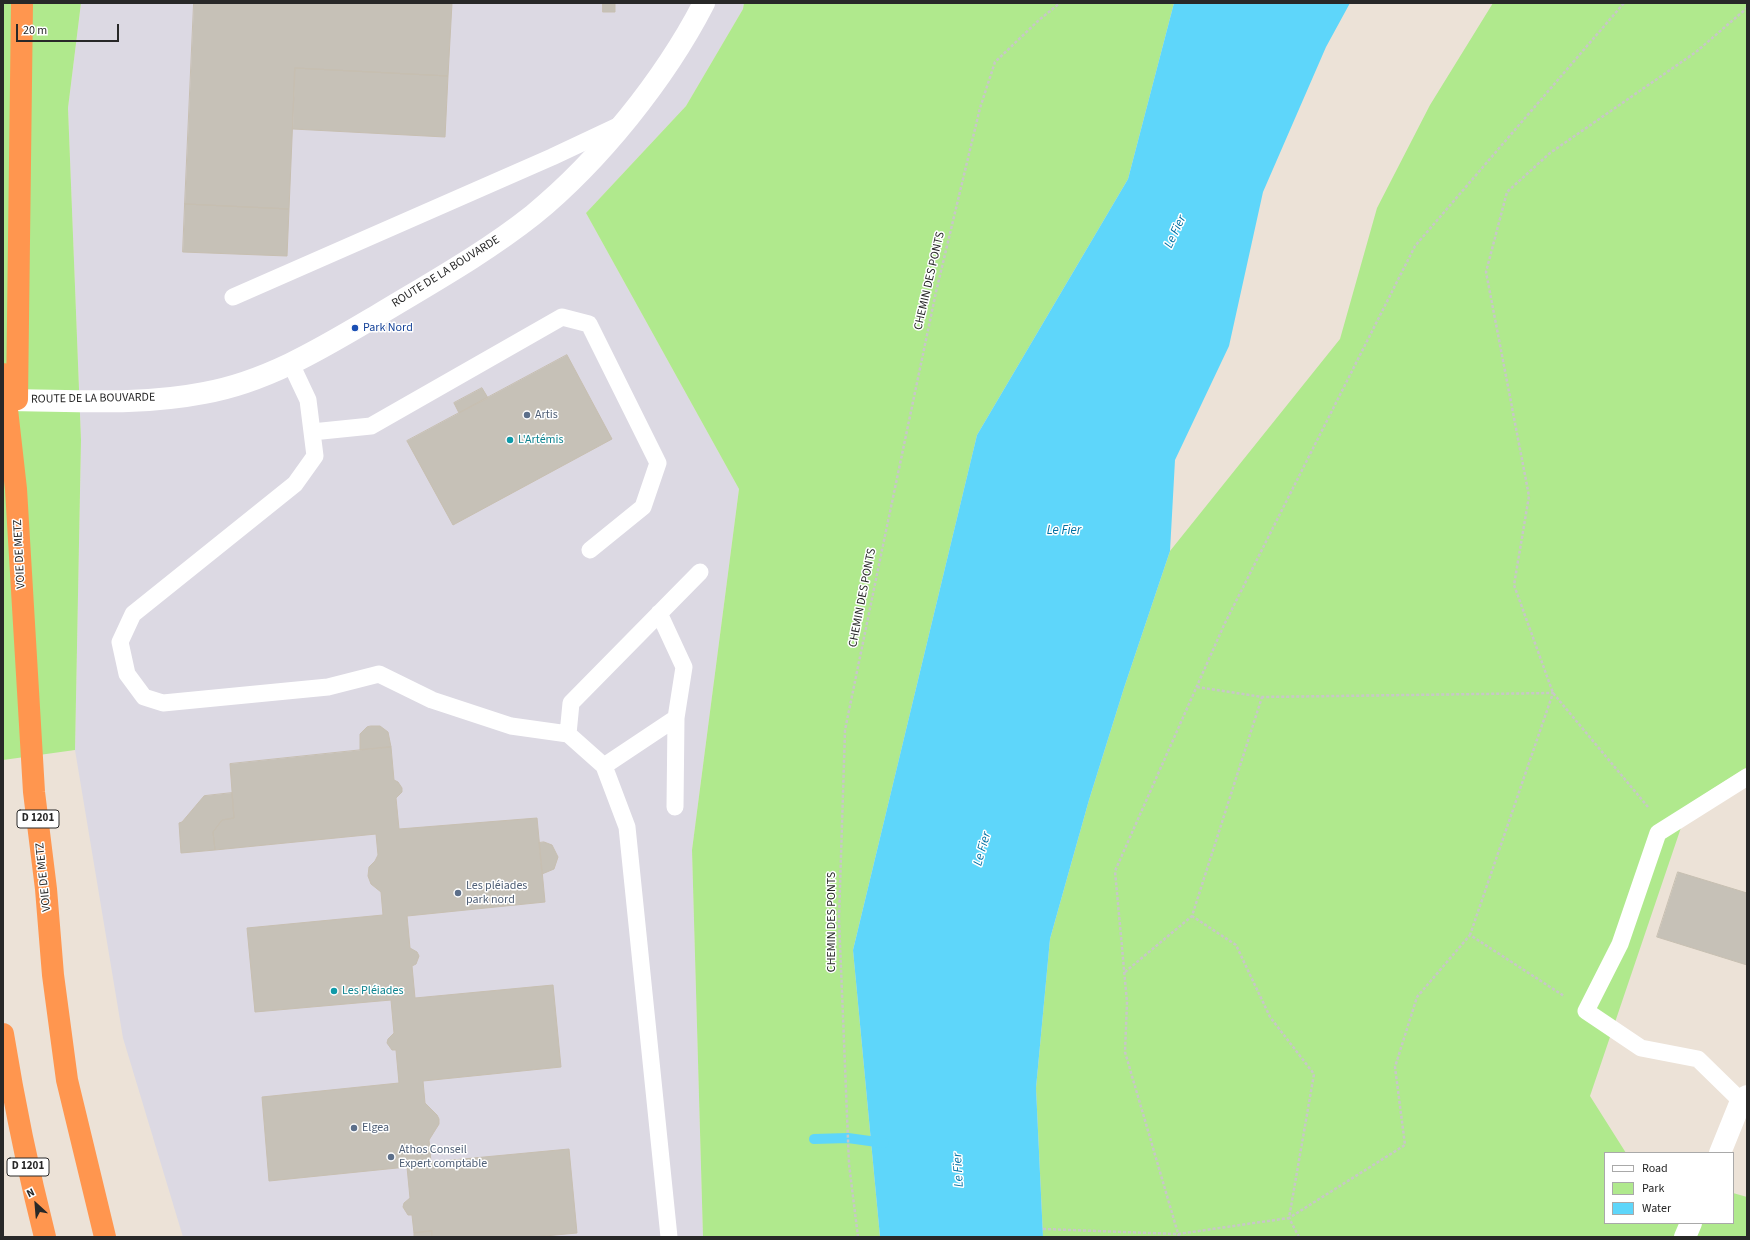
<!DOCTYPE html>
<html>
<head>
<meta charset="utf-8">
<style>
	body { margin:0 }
	#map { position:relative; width:1750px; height:1240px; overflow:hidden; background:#ece2d7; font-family:"Source Sans 3",sans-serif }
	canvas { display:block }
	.frame { position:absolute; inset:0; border:4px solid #282828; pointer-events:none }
	.legend { position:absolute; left:1604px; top:1152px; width:130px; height:72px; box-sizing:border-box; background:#fff; border:1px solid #a9a9a9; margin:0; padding:5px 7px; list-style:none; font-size:12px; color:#282828 }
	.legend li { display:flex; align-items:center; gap:8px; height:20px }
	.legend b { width:20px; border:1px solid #a9a9a9 }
	.north { position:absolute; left:16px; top:1184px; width:40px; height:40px; -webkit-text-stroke:3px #fff; paint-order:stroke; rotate:334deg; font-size:11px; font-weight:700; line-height:16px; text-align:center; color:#282828 }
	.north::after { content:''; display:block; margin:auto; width:14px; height:18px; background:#282828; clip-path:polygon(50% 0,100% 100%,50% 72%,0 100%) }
	.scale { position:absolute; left:16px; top:24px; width:103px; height:18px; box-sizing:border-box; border:2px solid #282828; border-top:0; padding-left:5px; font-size:12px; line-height:14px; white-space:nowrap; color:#282828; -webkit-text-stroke:3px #fff; paint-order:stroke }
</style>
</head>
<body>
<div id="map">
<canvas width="1750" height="1240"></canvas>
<div class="frame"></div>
<ul class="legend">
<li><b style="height:5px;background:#fff"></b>Road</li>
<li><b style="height:11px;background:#b0e98d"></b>Park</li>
<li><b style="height:11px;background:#5ed6fa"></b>Water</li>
</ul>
<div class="north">N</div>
<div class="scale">20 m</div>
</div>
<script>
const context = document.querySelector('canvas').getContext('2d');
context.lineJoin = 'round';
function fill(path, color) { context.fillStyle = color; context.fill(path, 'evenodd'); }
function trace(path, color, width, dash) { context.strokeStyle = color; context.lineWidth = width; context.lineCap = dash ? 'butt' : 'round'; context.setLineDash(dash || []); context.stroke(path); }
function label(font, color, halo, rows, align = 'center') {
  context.font = font + ' "Source Sans 3",sans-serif'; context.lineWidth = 3; context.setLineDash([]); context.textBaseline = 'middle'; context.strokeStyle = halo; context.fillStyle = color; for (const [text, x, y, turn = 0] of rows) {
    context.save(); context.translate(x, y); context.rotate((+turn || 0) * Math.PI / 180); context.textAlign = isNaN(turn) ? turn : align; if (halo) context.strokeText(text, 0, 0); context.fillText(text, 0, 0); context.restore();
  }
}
fill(new Path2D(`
	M81,3H744L743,9L686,106L586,213L739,489L692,850L703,1237H183L123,1038L75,750L81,440L68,108Z`), '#dcd9e3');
fill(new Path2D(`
	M3,3H81L68,108L81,440L75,750L3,760Z
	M744,3H1174L1128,179L977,435L853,950L880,1237H703L692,850L739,489L586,213L686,106L743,9Z
	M1493,3H1747V767L1689,804L1590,1096L1626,1153H1605V1223H1733V1193L1747,1197V1237H1043L1036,1088L1050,939L1089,800L1124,688L1170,551L1340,339L1377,208L1430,105Z`), '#b0e98d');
fill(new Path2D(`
	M1174,3H1350L1326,47L1263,192L1229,346L1175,460L1170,551L1124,688L1089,800L1050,939L1036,1088L1043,1237H880L853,950L977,435L1128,179Z`), '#5ed6fa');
trace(new Path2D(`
	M814,1139L848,1138L884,1143`), '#5ed6fa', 10);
const building = new Path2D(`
	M194,3H452L448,76L295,68L289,209L185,204Z
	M603,3H615V12H603Z
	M295,68L448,76L445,137L293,129Z
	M185,204L289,209L287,256L183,252Z
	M567,355L612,439L453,525L407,441Z
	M482,388L488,398L459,413L454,403Z
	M371,726H380L388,732L391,747L360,750V734L367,727Z
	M391,747L394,780L398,782L402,788V792L396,798L399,829L537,818L545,902L407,916L410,948L417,952L419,956L416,964L412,966L415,998L553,985L561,1067L423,1081L425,1103L437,1115L439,1119V1124L429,1140L431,1162L569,1149L577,1233L534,1237H432V1231L414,1233L412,1215H408L403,1207L404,1203L410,1198L407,1167L269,1181L262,1097L399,1083L396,1050H392L387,1043L388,1039L394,1033L391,1000L255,1012L247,928L383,915L381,892L371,884L368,876L369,867L375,861L378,855L376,834L215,850L213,832L222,820L234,818L230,764Z
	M232,793L234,818L222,820L213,832L215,850L181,853L179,823L182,822L204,796Z
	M544,842L552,845L558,857L554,869L542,874L539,843Z
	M1678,872L1747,893V965L1657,937Z
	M432,1231V1237H414V1233Z`);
fill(building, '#c6c1b7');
trace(building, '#c7bfb1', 1);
trace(new Path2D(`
	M1197,687L1262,697L1553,693L1470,935
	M1648,807L1553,693L1514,585L1529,496L1486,272L1507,192L1550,153L1696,52L1747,8
	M1125,972L1192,916L1262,697
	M1043,1229L1178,1234L1289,1218L1314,1074L1270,1017L1236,945L1192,916
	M858,1237L849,1164L839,919L845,730L882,550L936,292L980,108L995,62L1039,20L1060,3
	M1179,1237L1125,1052L1127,1002L1115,871L1224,625L1415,246L1624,3
	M1299,1237L1289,1218L1405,1145L1395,1067L1417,997L1470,935L1564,996`), '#c7c7c7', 2.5, [3, 2]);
trace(new Path2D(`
	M233,297L552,157L620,125
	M291,364L308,400L315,456L295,484L133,614L120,642L127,674L144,697L163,703L328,687L379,674L432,700L511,726L568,734L604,766L627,827L669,1237
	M312,432L371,426L562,317L589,324L658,463L643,507L590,550
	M568,734L571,703L700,572
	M604,766L676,718L684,667L659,613
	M675,807L676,718
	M1741,1101L1698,1059L1641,1048L1586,1011L1620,944L1658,833L1747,777`), '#fff', 17);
trace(new Path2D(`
	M1720,1153L1741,1101L1747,1096
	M1685,1237L1691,1223`), '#fff', 22);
trace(new Path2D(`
	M3,400C70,400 138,406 204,393C267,382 324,347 378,315C431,283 485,253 533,215C599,161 665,79 704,3`), '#fff', 22);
trace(new Path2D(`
	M3,374L16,489L34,792L46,889L53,975L67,1080L105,1237
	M17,399L22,3
	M3,1034C14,1102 28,1170 45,1237`), '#ff964f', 22);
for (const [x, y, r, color] of [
	[355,328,4,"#1a4fb4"],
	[527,415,4,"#5c6f8a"],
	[510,440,4,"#0f9aa8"],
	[458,893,4,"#5c6f8a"],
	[334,991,4,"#0f9aa8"],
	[354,1128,4,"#5c6f8a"],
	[391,1157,4,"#5c6f8a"]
]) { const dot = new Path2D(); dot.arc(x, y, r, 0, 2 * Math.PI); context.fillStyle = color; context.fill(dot); trace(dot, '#fff', 1.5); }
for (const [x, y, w] of [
	[38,819,42],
	[28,1167,42]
]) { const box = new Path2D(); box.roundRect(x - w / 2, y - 9, w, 18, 3); context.fillStyle = '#fff'; context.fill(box); trace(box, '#282828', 1); }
label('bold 11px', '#282828', null, [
	["D 1201",38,819],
	["D 1201",28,1167]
]);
label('12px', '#282828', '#fff', [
	["ROUTE DE LA BOUVARDE",446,272,-32],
	["CHEMIN DES PONTS",930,281,-77],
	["ROUTE DE LA BOUVARDE",93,399,-1],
	["VOIE DE METZ",20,554,-93],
	["CHEMIN DES PONTS",863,598,-79],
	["VOIE DE METZ",44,877,-96],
	["CHEMIN DES PONTS",832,922,-90]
]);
label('12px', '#164399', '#fff', [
	["Park Nord",363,328]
], 'left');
label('12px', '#4e5e75', '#fff', [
	["Artis",535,415],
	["Les pléiades",466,886],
	["park nord",466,900],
	["Elgea",362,1128],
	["Athos Conseil",399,1150],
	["Expert comptable",399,1164]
], 'left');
label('12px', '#0d838f', '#fff', [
	["L'Artémis",518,440],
	["Les Pléiades",342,991]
], 'left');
label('italic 13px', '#0070a3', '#fff', [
	["Le Fier",1176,232,-65],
	["Le Fier",1064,531],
	["Le Fier",983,849,-74],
	["Le Fier",959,1170,-93]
]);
</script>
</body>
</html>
